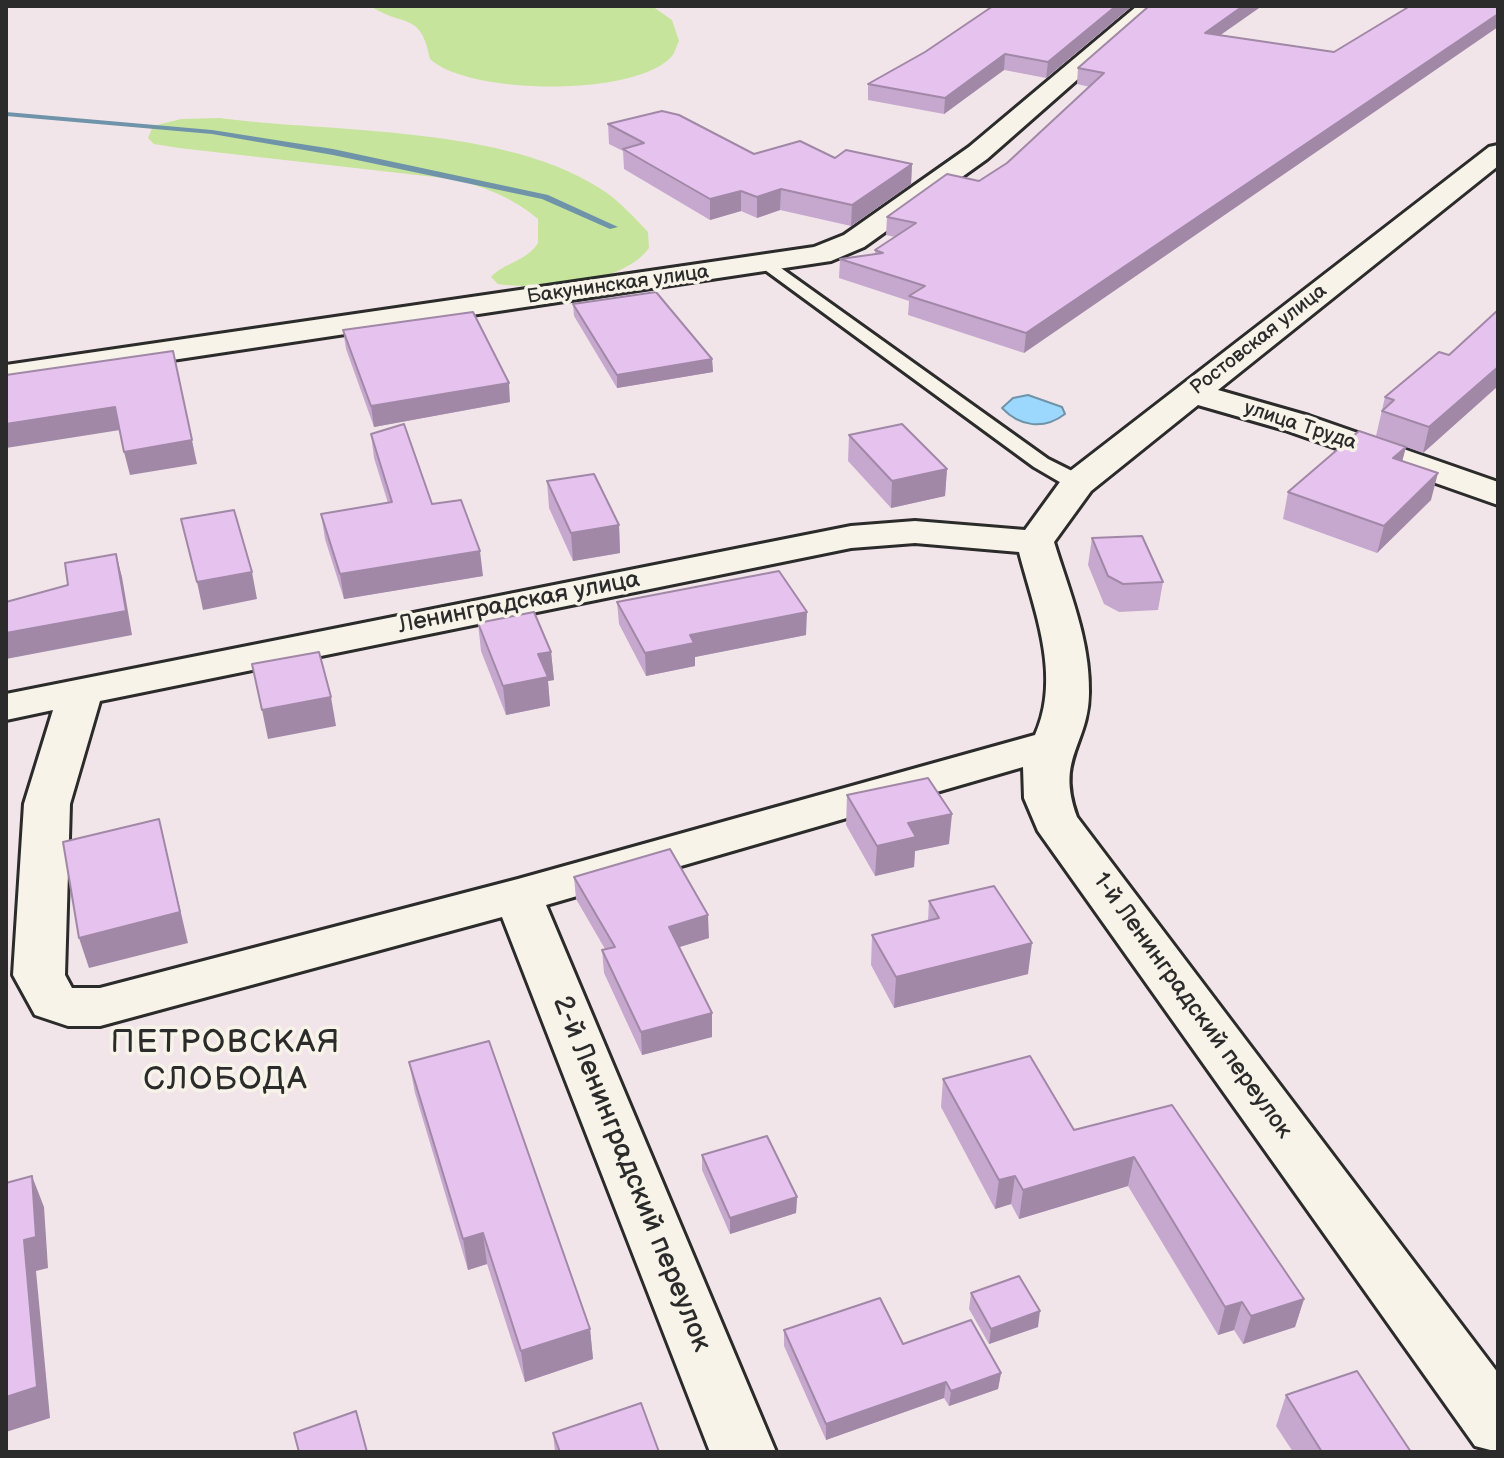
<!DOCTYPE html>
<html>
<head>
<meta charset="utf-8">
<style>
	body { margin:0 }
	#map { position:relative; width:1504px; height:1458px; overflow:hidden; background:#f2e5ea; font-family:"Balsamiq Sans",sans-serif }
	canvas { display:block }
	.frame { position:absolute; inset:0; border:8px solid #2b2b2b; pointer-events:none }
</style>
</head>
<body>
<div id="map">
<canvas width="1504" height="1458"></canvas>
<div class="frame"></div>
</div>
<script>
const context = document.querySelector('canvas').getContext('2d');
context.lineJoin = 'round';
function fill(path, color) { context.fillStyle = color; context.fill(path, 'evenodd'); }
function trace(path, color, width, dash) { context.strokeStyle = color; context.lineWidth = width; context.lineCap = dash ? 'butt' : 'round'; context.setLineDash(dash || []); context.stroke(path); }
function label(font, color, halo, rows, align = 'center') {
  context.font = font + ' "Balsamiq Sans",sans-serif'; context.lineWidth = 7; context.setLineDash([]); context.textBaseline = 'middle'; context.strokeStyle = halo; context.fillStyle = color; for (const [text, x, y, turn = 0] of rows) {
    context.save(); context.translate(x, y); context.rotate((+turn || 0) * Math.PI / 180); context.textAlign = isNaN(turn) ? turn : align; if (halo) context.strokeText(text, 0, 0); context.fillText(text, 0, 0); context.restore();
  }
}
fill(new Path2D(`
	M371,6H652L672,20L679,41C676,46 675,54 671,57C635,97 468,95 430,59C421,10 402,28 371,6Z
	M219,118C334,133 506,125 604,191C620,202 635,218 648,232L649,248C622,285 541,290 498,284L491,277C505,262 527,261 538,243V219C514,198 483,186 452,179L179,148L154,144L148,138L153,126L181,119Z`), '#c6e49c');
const water = new Path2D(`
	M1028,395L1062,407L1065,414C1044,430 1020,427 1002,408L1013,398Z`);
fill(water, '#9cd8fd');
trace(water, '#6f93a9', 2);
fill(new Path2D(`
	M6,112L212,130L333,149L548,195L618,227L610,229L542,199L333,155L212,134L6,116Z`), '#6f93a9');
const lane = new Path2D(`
	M767,258L1048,459L1086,478L1089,483L1086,488H1070L1034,467L761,267V259Z`);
const street = new Path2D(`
	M1137,6H1161L987,159L864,247L831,261L6,385V365L814,247L844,235L969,147Z
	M1498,145V166L1218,390L1309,416L1498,482V505L1285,430L1198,405L1091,491L1054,542C1069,591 1090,640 1089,692C1089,745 1055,757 1077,817L1498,1373V1452L1475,1446L1038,831L1024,798L1023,767L546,905L776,1452H710L502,917L100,1026H68L35,1015L13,975L24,804L53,710L6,720V694L851,526L915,521L1025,530L1065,475L1489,147ZM915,543L1019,552C1034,610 1062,676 1035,735L518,879L100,988H72L65,975L70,804L100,701L851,548Z`);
trace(lane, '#2b2b2b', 6);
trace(street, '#2b2b2b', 6);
fill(lane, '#f7f3e8');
fill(street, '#f7f3e8');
fill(new Path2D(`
	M993,6H1132L1046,78L1004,70L944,114L868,100V84L925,52Z
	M1221,35L1024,353L908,315L909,301L839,278L840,259L875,255V250L895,237L886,235L887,217L979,181L1007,163L1090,87L1077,84L1078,68Z
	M608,124L754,154L835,158L912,164L911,184L851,226L780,210L757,218L741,211L710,220L624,169L623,151L609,144Z
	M573,304L712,359L713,372L617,388L574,316Z
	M1498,310V386L1423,453L1376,436L1385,397L1449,355Z
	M343,330L510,402L374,427L346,349Z
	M371,434L483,576L344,599L325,539L321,514L388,503L374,458Z
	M849,435L947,469L945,496L891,508L848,461Z
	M1406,447L1402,461L1431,500L1377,553L1283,519L1288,492Z
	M547,481L619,525L620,553L573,561L549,508Z
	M1092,538L1163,582L1158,610L1119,612L1104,604L1088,565Z
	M617,602L806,635L695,657V666L646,676L619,624Z
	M478,623L551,652L554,680L548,681L550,706L506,715L481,651Z
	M847,795L949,844L915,851L914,867L875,876L846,825Z
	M574,877L709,938L679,947L712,1037L642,1055L604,973L602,950L605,949L576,899Z
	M929,901L1028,974L894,1008L871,965L872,935L928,921Z
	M409,1062L590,1329L593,1359L525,1382L487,1264L468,1270L415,1093Z
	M943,1079L1074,1130L1172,1105L1304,1299L1295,1327L1243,1344L1234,1330L1218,1335L1128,1186L1019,1219L1011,1204L995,1209L941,1107Z
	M702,1155L797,1197L796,1213L730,1234L702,1170Z
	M971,1293L1038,1327L989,1344L969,1309Z
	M784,1330L903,1344L1001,1373L998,1389L949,1406L944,1398L826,1440L784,1346Z
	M1286,1395L1411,1452H1293L1276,1426Z
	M553,1433L659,1452H555Z`), '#c6a8ce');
fill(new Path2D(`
	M1116,6H1132L1046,78L1048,62Z
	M1243,6H1262L1202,48L1205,33Z
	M1498,14V27L1024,353L1026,333Z
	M1005,54L1004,70L944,114L945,98Z
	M912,164L911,184L851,226L852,205Z
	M781,189L780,210L757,218V197Z
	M741,191V211L710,220V199Z
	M712,359L713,372L617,388V375Z
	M1498,367V386L1423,453L1429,427Z
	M178,374L197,464L130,475L124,452Z
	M509,383L510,402L374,427L371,406Z
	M115,407L120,430L6,448V424Z
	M1406,447L1399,473L1393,458Z
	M947,469L945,496L891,508L892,481Z
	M1438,473L1431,500L1377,553L1384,526Z
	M619,525L620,553L573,561L571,533Z
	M480,551L483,576L344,599L340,574Z
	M116,554L122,577L132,635L6,659V633Z
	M252,572L257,599L203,610L197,582Z
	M807,612L806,635L695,657V666L646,676L645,653L690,635Z
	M551,652L554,680L548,681L550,706L506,715L503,686L538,654Z
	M331,697L336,726L268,739L262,710Z
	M952,814L949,844L915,851L914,867L875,876L877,846L908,823Z
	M159,819L188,943L89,968L79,938Z
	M708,915L709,938L670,950L669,927Z
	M1032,943L1028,974L894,1008L896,977Z
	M712,1013V1037L642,1055L641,1032Z
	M1134,1157L1128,1186L1019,1219L1023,1190Z
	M32,1176L44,1207L48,1268L36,1271L50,1418L6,1432V1397L24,1240Z
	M1015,1176L1011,1204L995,1209L999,1180Z
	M797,1197L796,1213L730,1234V1218Z
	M483,1233L487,1264L468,1270L463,1239Z
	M1304,1299L1295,1327L1243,1344L1251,1316Z
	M1242,1302L1234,1330L1218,1335L1225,1307Z
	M1040,1311L1038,1327L989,1344L991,1329Z
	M590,1329L593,1359L525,1382L521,1351Z
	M1001,1373L998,1389L949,1406L951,1391Z
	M946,1382L944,1398L826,1440V1424Z`), '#a188a7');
const building = new Path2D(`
	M993,6H1116L1048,62L1005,54L945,98L868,84L925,52Z
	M1149,6H1243L1205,33L1334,52L1410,6H1498V14L1026,333L909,296L925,286L840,259L883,253L875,250L916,223L887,217L947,174L979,181L1007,163L1104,73L1078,68Z
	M662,111L679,115L754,154L800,141L835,158L846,150L912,164L852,205L781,189L757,197L741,191L710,199L623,149L644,143L608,124Z
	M656,292L712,359L617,375L573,304Z
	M1498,310V367L1429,427L1382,411L1394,400L1385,397L1439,352L1449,355Z
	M473,312L509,383L371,406L343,330Z
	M173,351L192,440L124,452L115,407L6,424V375Z
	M404,424L432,504L461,500L480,551L340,574L321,514L392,502L371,434Z
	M902,424L947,469L892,481L849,435Z
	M1359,431L1406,447L1393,458L1438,473L1384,526L1288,492Z
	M594,474L619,525L571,533L547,481Z
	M234,510L252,572L197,582L181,519Z
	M1142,536L1163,582L1123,584L1108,576L1092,538Z
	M116,554L126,611L6,633V602L68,585L65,563Z
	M779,571L807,612L690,635L694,643L645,653L617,602Z
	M534,612L551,652L538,654L548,677L503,686L478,623Z
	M319,652L331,697L262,710L252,664Z
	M928,778L952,814L908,823L916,837L877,846L847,795Z
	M159,819L180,912L79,938L63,842Z
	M670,849L708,915L669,927L712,1013L641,1032L602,950L615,947L574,877Z
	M994,886L1032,943L896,977L872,935L939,918L929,901Z
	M489,1041L590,1329L521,1351L483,1233L463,1239L409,1062Z
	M1030,1056L1074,1130L1172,1105L1304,1299L1251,1316L1242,1302L1225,1307L1134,1157L1023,1190L1015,1176L999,1180L943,1079Z
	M767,1136L797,1197L730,1218L702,1155Z
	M32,1176L36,1237L24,1240L37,1387L6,1397V1183Z
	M1019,1276L1040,1311L991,1329L971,1293Z
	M880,1298L903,1344L971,1320L1001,1373L951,1391L946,1382L826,1424L784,1330Z
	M1357,1371L1411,1452H1322L1286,1395Z
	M641,1403L659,1452H560L553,1433Z
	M356,1411L367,1452H299L294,1433Z`);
fill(building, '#e6c3ef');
trace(building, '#a188a7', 2);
label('20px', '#2b2b2b', '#f7f3e8', [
	["Бакунинская улица",618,285,-8],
	["Ростовская улица",1259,340,-38],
	["улица Труда",1300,426,18]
]);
label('24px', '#2b2b2b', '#f7f3e8', [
	["Ленинградская улица",519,603,-11],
	["1-й Ленинградский переулок",1192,1006,54]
]);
label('28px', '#2b2b2b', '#f7f3e8', [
	["2-й Ленинградский переулок",631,1174,68]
]);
context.letterSpacing = '2px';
label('32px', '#2b2b2b', '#f7f3e8', [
	["ПЕТРОВСКАЯ",226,1044],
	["СЛОБОДА",226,1081]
]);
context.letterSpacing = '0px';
</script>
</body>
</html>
